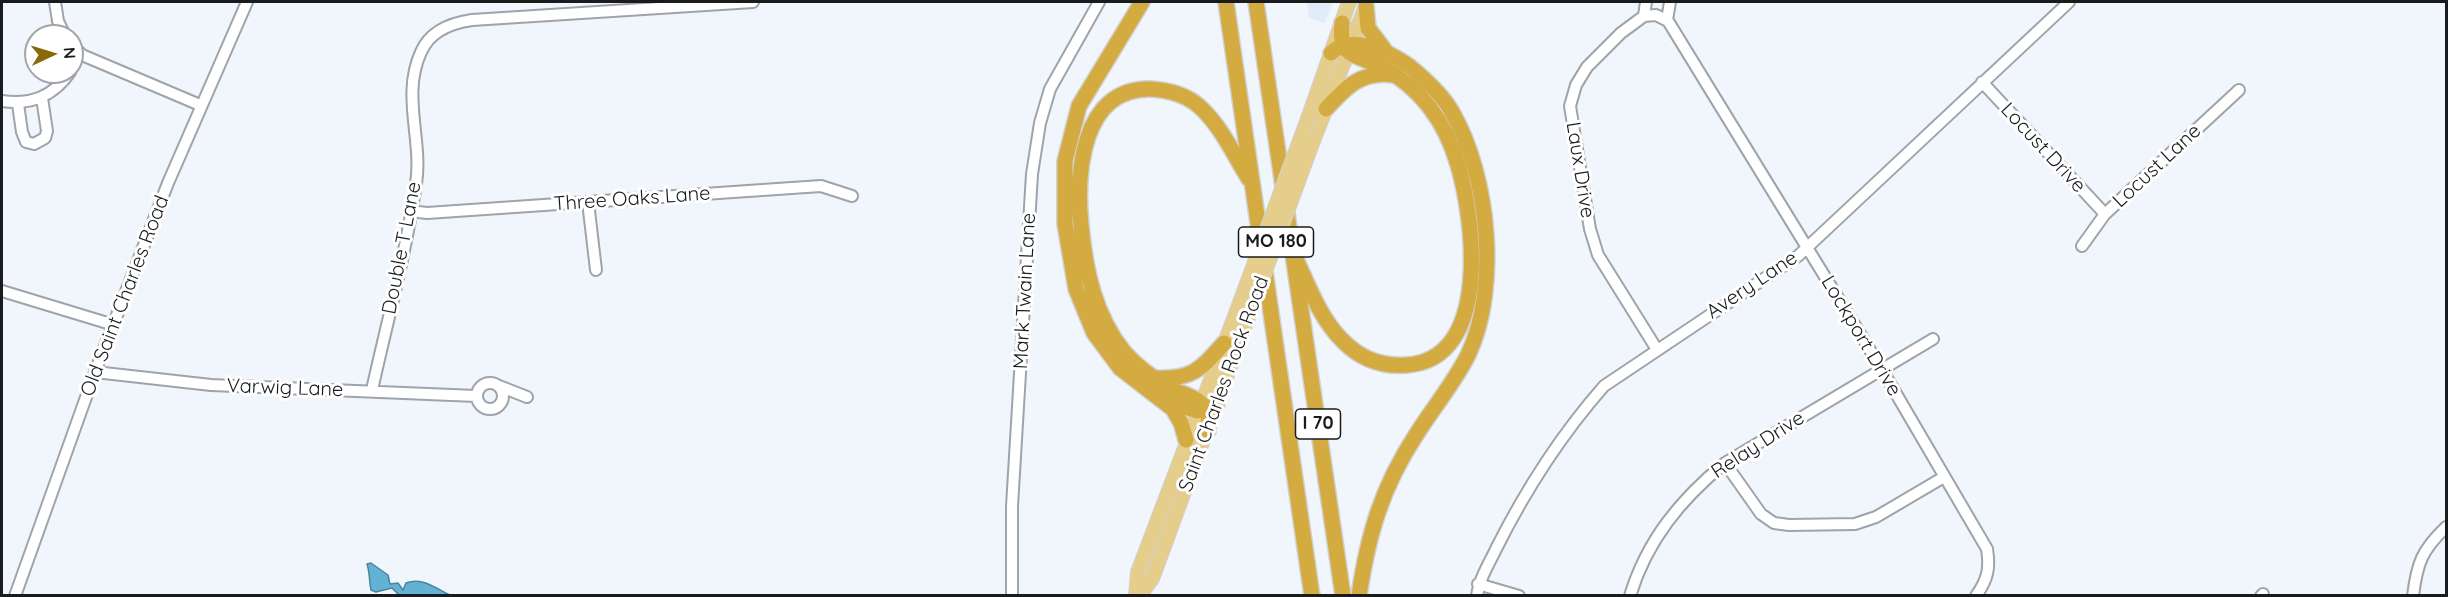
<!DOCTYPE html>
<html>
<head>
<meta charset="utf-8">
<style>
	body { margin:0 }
	#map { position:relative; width:2448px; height:597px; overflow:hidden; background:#f1f6fd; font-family:Quicksand,sans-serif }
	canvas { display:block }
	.frame { position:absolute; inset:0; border:3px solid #191b1d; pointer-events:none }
	.north { position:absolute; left:24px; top:24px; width:60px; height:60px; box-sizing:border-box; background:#fff; border:2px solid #a3a4a5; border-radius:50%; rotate:86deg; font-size:16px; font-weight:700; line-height:24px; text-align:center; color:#191b1d }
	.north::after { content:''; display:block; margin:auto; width:21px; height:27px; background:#8a6909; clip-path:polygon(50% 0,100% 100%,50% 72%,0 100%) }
</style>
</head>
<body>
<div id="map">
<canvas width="2448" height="597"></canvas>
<div class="frame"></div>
<div class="north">N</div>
</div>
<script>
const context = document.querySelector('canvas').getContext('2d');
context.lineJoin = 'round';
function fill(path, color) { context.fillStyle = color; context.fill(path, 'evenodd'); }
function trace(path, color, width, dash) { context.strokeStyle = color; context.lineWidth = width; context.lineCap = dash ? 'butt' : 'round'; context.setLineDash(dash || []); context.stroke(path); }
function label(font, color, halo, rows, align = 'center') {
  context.font = font + ' Quicksand,sans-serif'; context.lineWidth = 6; context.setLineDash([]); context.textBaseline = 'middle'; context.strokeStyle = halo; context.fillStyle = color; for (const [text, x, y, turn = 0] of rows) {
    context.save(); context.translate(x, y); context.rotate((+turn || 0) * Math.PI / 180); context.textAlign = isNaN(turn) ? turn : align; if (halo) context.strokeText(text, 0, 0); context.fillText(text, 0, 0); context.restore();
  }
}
fill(new Path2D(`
	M1307,2H1333L1325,23L1309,18Z`), '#e1ecf8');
const water = new Path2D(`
	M371,563L388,575L390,584L398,583L403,590L406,583C422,577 435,588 450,595H399L392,588L376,592L371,590C369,581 370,573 367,564Z`);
fill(water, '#63b1d5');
trace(water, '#4d849e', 1.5);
const minor = new Path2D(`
	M55,2L58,21L65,36
	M1644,16L1646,2
	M1667,20L1670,2
	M72,45L82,55L200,105
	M1982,82L2105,214
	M2,101C31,105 53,97 70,72
	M18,104L22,132L26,142L34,144L45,138L47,131L42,98
	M588,202L596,270
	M410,211L427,213L821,186L852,196
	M2082,246L2105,214L2239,90
	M2,291L114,325
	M1656,348L1598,255L1590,229L1570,106L1576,85L1587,67L1621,33L1644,16L1656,15L1668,21L1881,368L1987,549C1990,568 1988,579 1976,596
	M95,372L211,385L476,396
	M477 396a13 13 0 1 1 26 0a13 13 0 1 1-26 0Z
	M499,386L527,397
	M372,390C387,322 406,253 416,184C423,140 401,95 421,52C430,31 451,23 472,20L753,2
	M1725,463L1761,514L1774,523L1789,525L1855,524L1876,517L1944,477
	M1478,584L1519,596
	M15,596L95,372L168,183L247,2
	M1012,596V506L1032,174L1040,123L1050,89L1099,2
	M1477,596C1479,579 1489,564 1496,549C1525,491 1561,435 1604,386L1798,256L2069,2
	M1630,596C1647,540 1681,499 1725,463L1933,339
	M2261,596L2263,594
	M2413,596C2417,563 2422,550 2446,527`);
const major = new Path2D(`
	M1309,116L1349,2
	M1313,141L1366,6
	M1136,596L1138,572L1235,316
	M1139,596L1152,579L1239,342`);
const highway = new Path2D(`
	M1142,2L1079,106L1065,161V224L1076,289L1094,333L1120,368L1173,409L1181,423L1186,440
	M1226,2L1312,596
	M1256,2L1343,596
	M1366,6L1368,28L1387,53
	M1331,53C1351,33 1389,52 1409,66C1425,79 1442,94 1452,112C1489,176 1500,288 1468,355C1454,383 1433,408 1416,435C1382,487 1368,534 1359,596
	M1326,109C1346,87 1362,70 1394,75
	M1293,253C1307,282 1319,317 1342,340C1360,359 1381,367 1407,365C1492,359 1474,219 1458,165C1446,123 1421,88 1382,67C1372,61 1358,59 1349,52C1340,46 1341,33 1342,23
	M1154,378C1192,380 1200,370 1224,343
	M1167,401L1198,411L1217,404
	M1208,431C1208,423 1210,416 1206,409C1199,397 1182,394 1171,389C1154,379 1137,367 1124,352C1095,316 1085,270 1081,225C1076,174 1081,88 1150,89C1168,90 1187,95 1200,107C1221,126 1234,155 1249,179`);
trace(minor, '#9ea4a9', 14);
trace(major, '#d1d1d2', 16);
trace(highway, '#d1d1d2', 18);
trace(minor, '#fff', 10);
trace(major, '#e5cd8c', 14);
trace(highway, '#d3ab40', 15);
const majorBridge = new Path2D(`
	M1235,316L1309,116
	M1239,342L1313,141`);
trace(majorBridge, '#d1d1d2', 16, []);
trace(majorBridge, '#e5cd8c', 14);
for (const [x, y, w] of [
	[1276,242,75],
	[1318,424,45]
]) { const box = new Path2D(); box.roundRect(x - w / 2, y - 15, w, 30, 4.5); context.fillStyle = '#fff'; context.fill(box); trace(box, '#191b1d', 1.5); }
label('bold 18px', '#191b1d', null, [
	["MO 180",1276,242],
	["I 70",1318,424]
]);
label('20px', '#191b1d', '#fff', [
	["Locust Drive",2043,148,47],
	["Locust Lane",2157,166,-43],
	["Laux Drive",1580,170,81],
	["Three Oaks Lane",632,199,-4],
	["Double T Lane",402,248,-79],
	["Avery Lane",1752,285,-34],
	["Mark Twain Lane",1025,291,-87],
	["Old Saint Charles Road",125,296,-69],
	["Lockport Drive",1861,336,59],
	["Saint Charles Rock Road",1224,384,-70],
	["Varwig Lane",285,388,2],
	["Relay Drive",1758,445,-33]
]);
</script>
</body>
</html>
